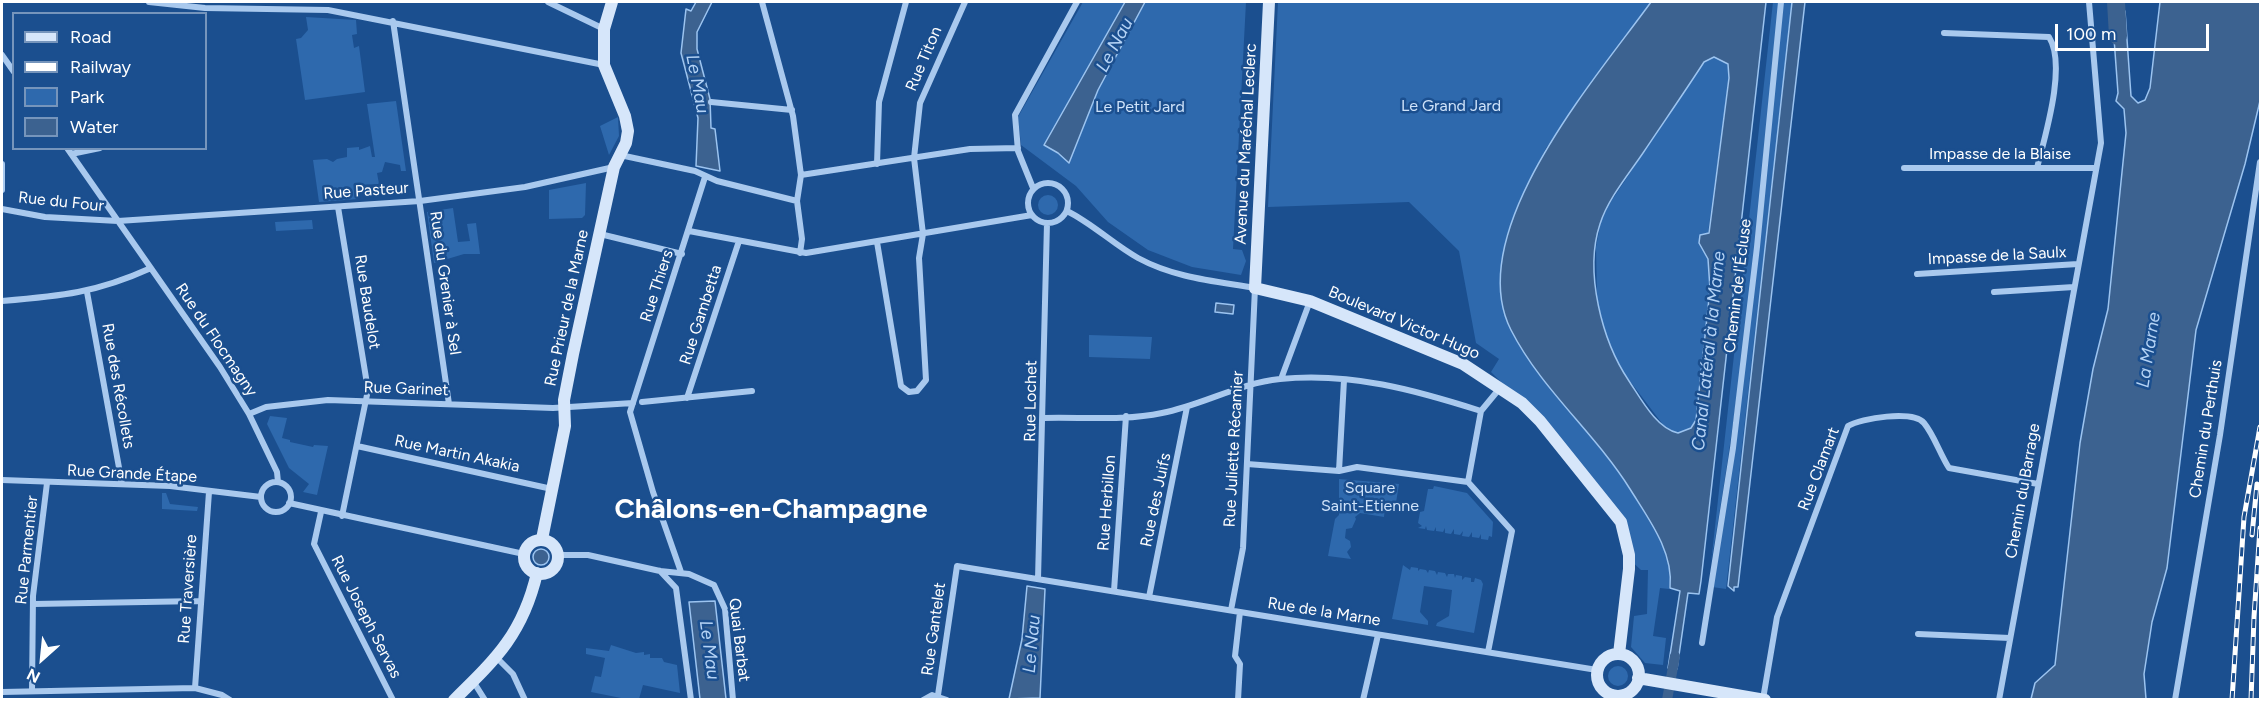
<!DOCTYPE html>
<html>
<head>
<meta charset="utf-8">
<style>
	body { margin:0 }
	#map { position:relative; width:2262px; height:701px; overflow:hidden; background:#1b4f8f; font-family:Figtree,sans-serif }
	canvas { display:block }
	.frame { position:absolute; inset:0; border:3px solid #fff; pointer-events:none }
	.legend { position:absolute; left:12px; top:12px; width:195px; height:138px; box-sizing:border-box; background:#1b4f8f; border:2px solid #7695bc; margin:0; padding:8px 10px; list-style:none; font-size:18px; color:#fff }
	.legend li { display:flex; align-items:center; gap:12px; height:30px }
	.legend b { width:30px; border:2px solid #7695bc }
	.north { position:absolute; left:12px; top:629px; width:60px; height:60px; -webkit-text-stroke:4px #1b4f8f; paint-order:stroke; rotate:207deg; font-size:16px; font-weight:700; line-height:24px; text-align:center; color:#fff }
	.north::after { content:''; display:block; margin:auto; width:21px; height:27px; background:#fff; clip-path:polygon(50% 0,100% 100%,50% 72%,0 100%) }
	.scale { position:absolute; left:2055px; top:24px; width:154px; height:27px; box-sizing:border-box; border:3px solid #fff; border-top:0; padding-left:8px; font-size:18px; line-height:21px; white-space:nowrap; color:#fff; -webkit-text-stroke:4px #1b4f8f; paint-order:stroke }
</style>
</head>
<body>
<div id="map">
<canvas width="2262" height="701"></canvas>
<div class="frame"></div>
<ul class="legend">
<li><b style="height:8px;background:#d6e6fa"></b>Road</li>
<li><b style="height:8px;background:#fff"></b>Railway</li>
<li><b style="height:16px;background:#2e69ad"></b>Park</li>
<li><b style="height:16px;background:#3c6290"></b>Water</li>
</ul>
<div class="north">N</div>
<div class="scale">100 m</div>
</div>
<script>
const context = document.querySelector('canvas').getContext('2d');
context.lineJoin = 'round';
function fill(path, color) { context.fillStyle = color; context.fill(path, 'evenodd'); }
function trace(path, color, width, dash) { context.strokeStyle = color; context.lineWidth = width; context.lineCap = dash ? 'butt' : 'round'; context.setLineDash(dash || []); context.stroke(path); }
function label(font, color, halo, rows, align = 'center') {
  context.font = font + ' Figtree,sans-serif'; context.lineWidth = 5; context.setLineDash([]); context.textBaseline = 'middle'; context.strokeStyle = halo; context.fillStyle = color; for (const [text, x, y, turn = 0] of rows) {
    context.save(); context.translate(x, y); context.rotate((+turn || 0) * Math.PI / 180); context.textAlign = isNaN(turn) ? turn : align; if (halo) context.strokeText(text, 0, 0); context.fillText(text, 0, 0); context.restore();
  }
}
fill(new Path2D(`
	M1083,2H1246L1233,249L1242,250L1246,261L1241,275L1192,267L1148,250L1108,222L1076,186L1021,145L1018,117Z
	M1278,2H1651L1546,148L1518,204L1506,238L1519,343L1547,382L1612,461L1640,505L1666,551L1671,574L1669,589L1660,588L1653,636L1666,638L1663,665L1645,663L1631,647L1634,616L1647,614L1648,570H1641L1629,559L1625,535L1522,403L1491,372L1499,359L1476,343L1459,251L1409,202L1268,207Z
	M1773,2H1779C1762,189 1744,377 1711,563Z
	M1783,2H1792L1726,589L1712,587L1734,445Z
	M306,17L356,20L357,34L352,35L354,48L359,46L365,92L305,100L296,39L301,38L308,30Z
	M1714,57L1728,64L1729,78L1708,233L1700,234L1699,243L1708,259L1710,289L1696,420C1690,434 1679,435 1667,430L1620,368L1604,329L1597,298L1596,247L1601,221L1610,203L1704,62Z
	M396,101L406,171H401L400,165L385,162L382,172L377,173L379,184L357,185L355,197L358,199L319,202L313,160L327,159L333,162L337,159L347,157V148L359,147V150L370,146L372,157H375L367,104Z
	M618,117L619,136L609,155L600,126Z
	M586,183L585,215L582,218L549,219V190Z
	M1038 205a10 10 0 1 1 20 0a10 10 0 1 1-20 0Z
	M453,208L458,242L470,241L467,224L476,223L480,254H464L434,263L427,212Z
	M312,220L313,229L276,231L275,222Z
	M1089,335L1152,337L1150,359L1089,357Z
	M270,416L287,418L282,438L290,440V442L313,447L314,445L328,446L317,495L303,492L309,484L289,468L267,424Z
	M1339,479L1399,484L1395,509L1385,506L1384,517L1360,513L1355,517L1356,519L1352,528L1346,529L1345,538L1350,541L1351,547L1347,552L1351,559L1328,556L1335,519L1339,515Z
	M1434,486L1467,493L1493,522L1492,537L1489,536L1488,540L1481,539V534L1479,538L1472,537V532L1469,537L1462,536L1463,531L1460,535L1454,534V529L1451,534L1445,533V528L1443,532L1436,531V527L1434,531L1427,530L1426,526L1425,529L1418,528L1422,526L1418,523L1420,512L1424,511L1428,489H1433Z
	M162,493H166L170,504L198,507L197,511L162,509Z
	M1403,565L1410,570L1411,567L1418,568V571L1420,569L1426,570L1428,573L1429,570L1435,571L1437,575L1438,572L1445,573L1447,577L1448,574H1454L1455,578L1456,575L1462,576V580L1465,577L1471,578V582H1474L1475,578L1481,580L1483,584L1474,633L1436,626L1437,623L1449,616L1452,590L1424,586L1420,612L1428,621V625L1392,619Z
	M611,645L636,653L644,652V655L650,654V658H662L664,662L677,665L680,693L643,685L639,699H626L591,692L595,676L601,677L605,658L586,654V648L609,651Z
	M1608 676a10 10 0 1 1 20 0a10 10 0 1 1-20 0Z`), '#2e69ad');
const water = new Path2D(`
	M696,2H712L697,32V49L710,99L711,128L715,129L720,171L696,166L698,118L681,53L686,9L691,11Z
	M1125,2H1145L1098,90L1069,163L1058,153L1044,145Z
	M1651,2H1766L1701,581L1699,594L1688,593L1677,669L1668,668L1680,591L1670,588C1674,552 1648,518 1630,489C1595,433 1541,389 1511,330C1461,232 1597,77 1651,2ZM1714,57L1728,64L1729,78L1709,233L1700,235L1699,243L1708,259L1710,289L1696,420L1691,428L1678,433C1657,429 1641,399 1629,381C1602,341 1584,272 1600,224C1608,199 1628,175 1643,153C1663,123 1684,93 1704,62Z
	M1792,2H1805L1738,587H1734V591L1728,586Z
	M2160,2H2260V101L2245,164L2196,330L2167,568L2152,622L2144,674L2146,699H2031L2035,683L2055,665L2080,443L2093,369L2108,309L2126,133L2124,109L2116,101L2118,93L2112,11H2125L2131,96L2138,103L2145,100L2150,88Z
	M1216,303L1234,305L1233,314L1215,312Z
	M533 557a8 8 0 1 1 16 0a8 8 0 1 1-16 0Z
	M1027,586L1045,589L1040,698L1009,699L1022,639Z
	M715,601L726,699H700L689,602Z`);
fill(water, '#3c6290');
trace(water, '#9cc4f0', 1.5);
trace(new Path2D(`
	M1667,700L1675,656`), '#3c6290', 10);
trace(new Path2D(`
	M2116,2L2118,36`), '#3c6290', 18);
trace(new Path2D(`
	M149,2L205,8L328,10L604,65
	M548,2L604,29
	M762,2L793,116L801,175L797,201L802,239L800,253
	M393,21L449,404
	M1944,33L2049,37C2067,65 2045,136 2037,168
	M2,55L14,72
	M711,102L792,110
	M67,148L220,367L249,414L277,472L278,482
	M71,154L100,148
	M620,155L695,171L717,181L797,201
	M2,164V190
	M877,164L879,102L906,2
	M1904,168H2096
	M801,175L970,149L1018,148
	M1028 203a20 20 0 1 1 40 0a20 20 0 1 1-40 0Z
	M1033,188L1018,151L1015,115L1077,2
	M338,207L368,390L342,516
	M2,209L45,217L118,221L420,201L525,187L614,167
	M1067,211C1093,224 1113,244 1138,258C1175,278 1214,281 1255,288L1243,548L1231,610
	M689,231L806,253L1032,215
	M600,234L682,254
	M877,242L901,386L909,392L917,391L926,380L919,258L923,234L914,158L920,103L965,2
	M1917,274L2078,264
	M87,292L122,484
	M1994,292L2074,287
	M2,301C61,296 96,293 151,268
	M1281,379L1310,301
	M687,398L739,241
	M642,402L752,391
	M249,414L266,407L328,400L553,408L633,403
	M1044,418C1082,417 1125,421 1162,413C1203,405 1239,383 1280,379C1351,372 1415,390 1481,411
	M357,446L552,489
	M1247,464L1339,471L1357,467L1468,482
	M1339,471L1344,380
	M2,480L170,486L261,497
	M1468,482L1512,531L1488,652
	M1468,482L1481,411L1500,388
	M261 497a15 15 0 1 1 30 0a15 15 0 1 1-30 0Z
	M289,503L524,554
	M321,512L314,544L393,700
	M558,555H588L660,571L689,574L714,585L725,609L733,700
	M660,571L676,588L691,700
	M681,572L653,492L630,412L705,177
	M1038,579L1047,223
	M1114,591L1126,416
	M1149,597L1187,407
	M34,604L200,601
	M1918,634L2010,638
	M1702,643L1733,448L1757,247L1781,2
	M496,657L513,674L525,700
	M473,681L485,700
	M195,688L209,492
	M32,691L33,596L47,483
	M2,692L195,688L222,695L230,700
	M938,695L957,566L1597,670
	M1763,699L1777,617L1848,426C1861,418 1913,410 1924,423C1934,435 1940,454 1949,468L2038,484
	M923,700L932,695L947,700
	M1238,700L1240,664L1235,656L1240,612
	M1363,700L1378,635
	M1999,700L2101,143L2089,2
	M2175,700L2220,435L2260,162`), '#a9c9ee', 6);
trace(new Path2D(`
	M1269,2L1255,288L1310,301L1463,364L1522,403L1540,421L1621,522L1629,555V569L1619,654
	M542,539L565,426L564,400L573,354L614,167L626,143L628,131L625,116L604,65V29L612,2
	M524 557a17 17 0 1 1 34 0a17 17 0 1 1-34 0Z
	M1597 675a21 21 0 1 1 42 0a21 21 0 1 1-42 0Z
	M1638,678L1765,700
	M454,700C497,658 523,633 537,573`), '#d6e6fa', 12);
const rail = new Path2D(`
	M2252,535L2257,484
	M2232,700L2244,517L2260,427
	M2251,700L2254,617L2260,528`);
trace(rail, '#fff', 5);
trace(rail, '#1b4f8f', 3, [9]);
label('16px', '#fff', '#1b4f8f', [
	["Rue Titon",924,59,-67],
	["Avenue du Maréchal Leclerc",1246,144,-87],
	["Impasse de la Blaise",2000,154],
	["Rue Pasteur",366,191,-4],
	["Rue du Four",61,202,6],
	["Impasse de la Saulx",1997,256,-3],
	["Rue du Grenier à Sel",445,283,82],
	["Rue Thiers",657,286,-72],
	["Chemin de l'Écluse",1738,286,-83],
	["Rue Baudelot",367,302,81],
	["Rue Prieur de la Marne",567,308,-78],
	["Rue Gambetta",701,315,-72],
	["Boulevard Victor Hugo",1404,323,23],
	["Rue du Flocmagny",216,340,56],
	["Rue des Récollets",118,386,80],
	["Rue Garinet",406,389,2],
	["Rue Lochet",1031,401,-89],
	["Chemin du Perthuis",2206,429,-81],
	["Rue Juliette Récamier",1234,449,-87],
	["Rue Martin Akakia",457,454,12],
	["Rue Clamart",1819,469,-69],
	["Rue Grande Étape",132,474,3],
	["Chemin du Barrage",2023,491,-80],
	["Rue des Juifs",1156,500,-78],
	["Rue Herbillon",1107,503,-86],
	["Rue Parmentier",27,550,-84],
	["Rue Traversière",188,589,-86],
	["Rue de la Marne",1324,612,9],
	["Rue Joseph Servas",366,617,63],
	["Rue Gantelet",934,629,-82],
	["Quai Barbat",739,640,83]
]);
label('16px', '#cfe3fa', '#1b4f8f', [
	["Le Grand Jard",1451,106],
	["Le Petit Jard",1140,107],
	["Square",1370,488],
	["Saint-Etienne",1370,506]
]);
label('italic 18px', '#b5d3f5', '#1b4f8f', [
	["Le Nau",1115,45,-62],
	["Le Mau",697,84,79],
	["La Marne",2149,350,-81],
	["Canal Latéral à la Marne",1709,351,-84],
	["Le Nau",1032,644,-85],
	["Le Mau",709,650,82]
]);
label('bold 28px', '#fff', '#1b4f8f', [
	["Châlons-en-Champagne",771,510]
]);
</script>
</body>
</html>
